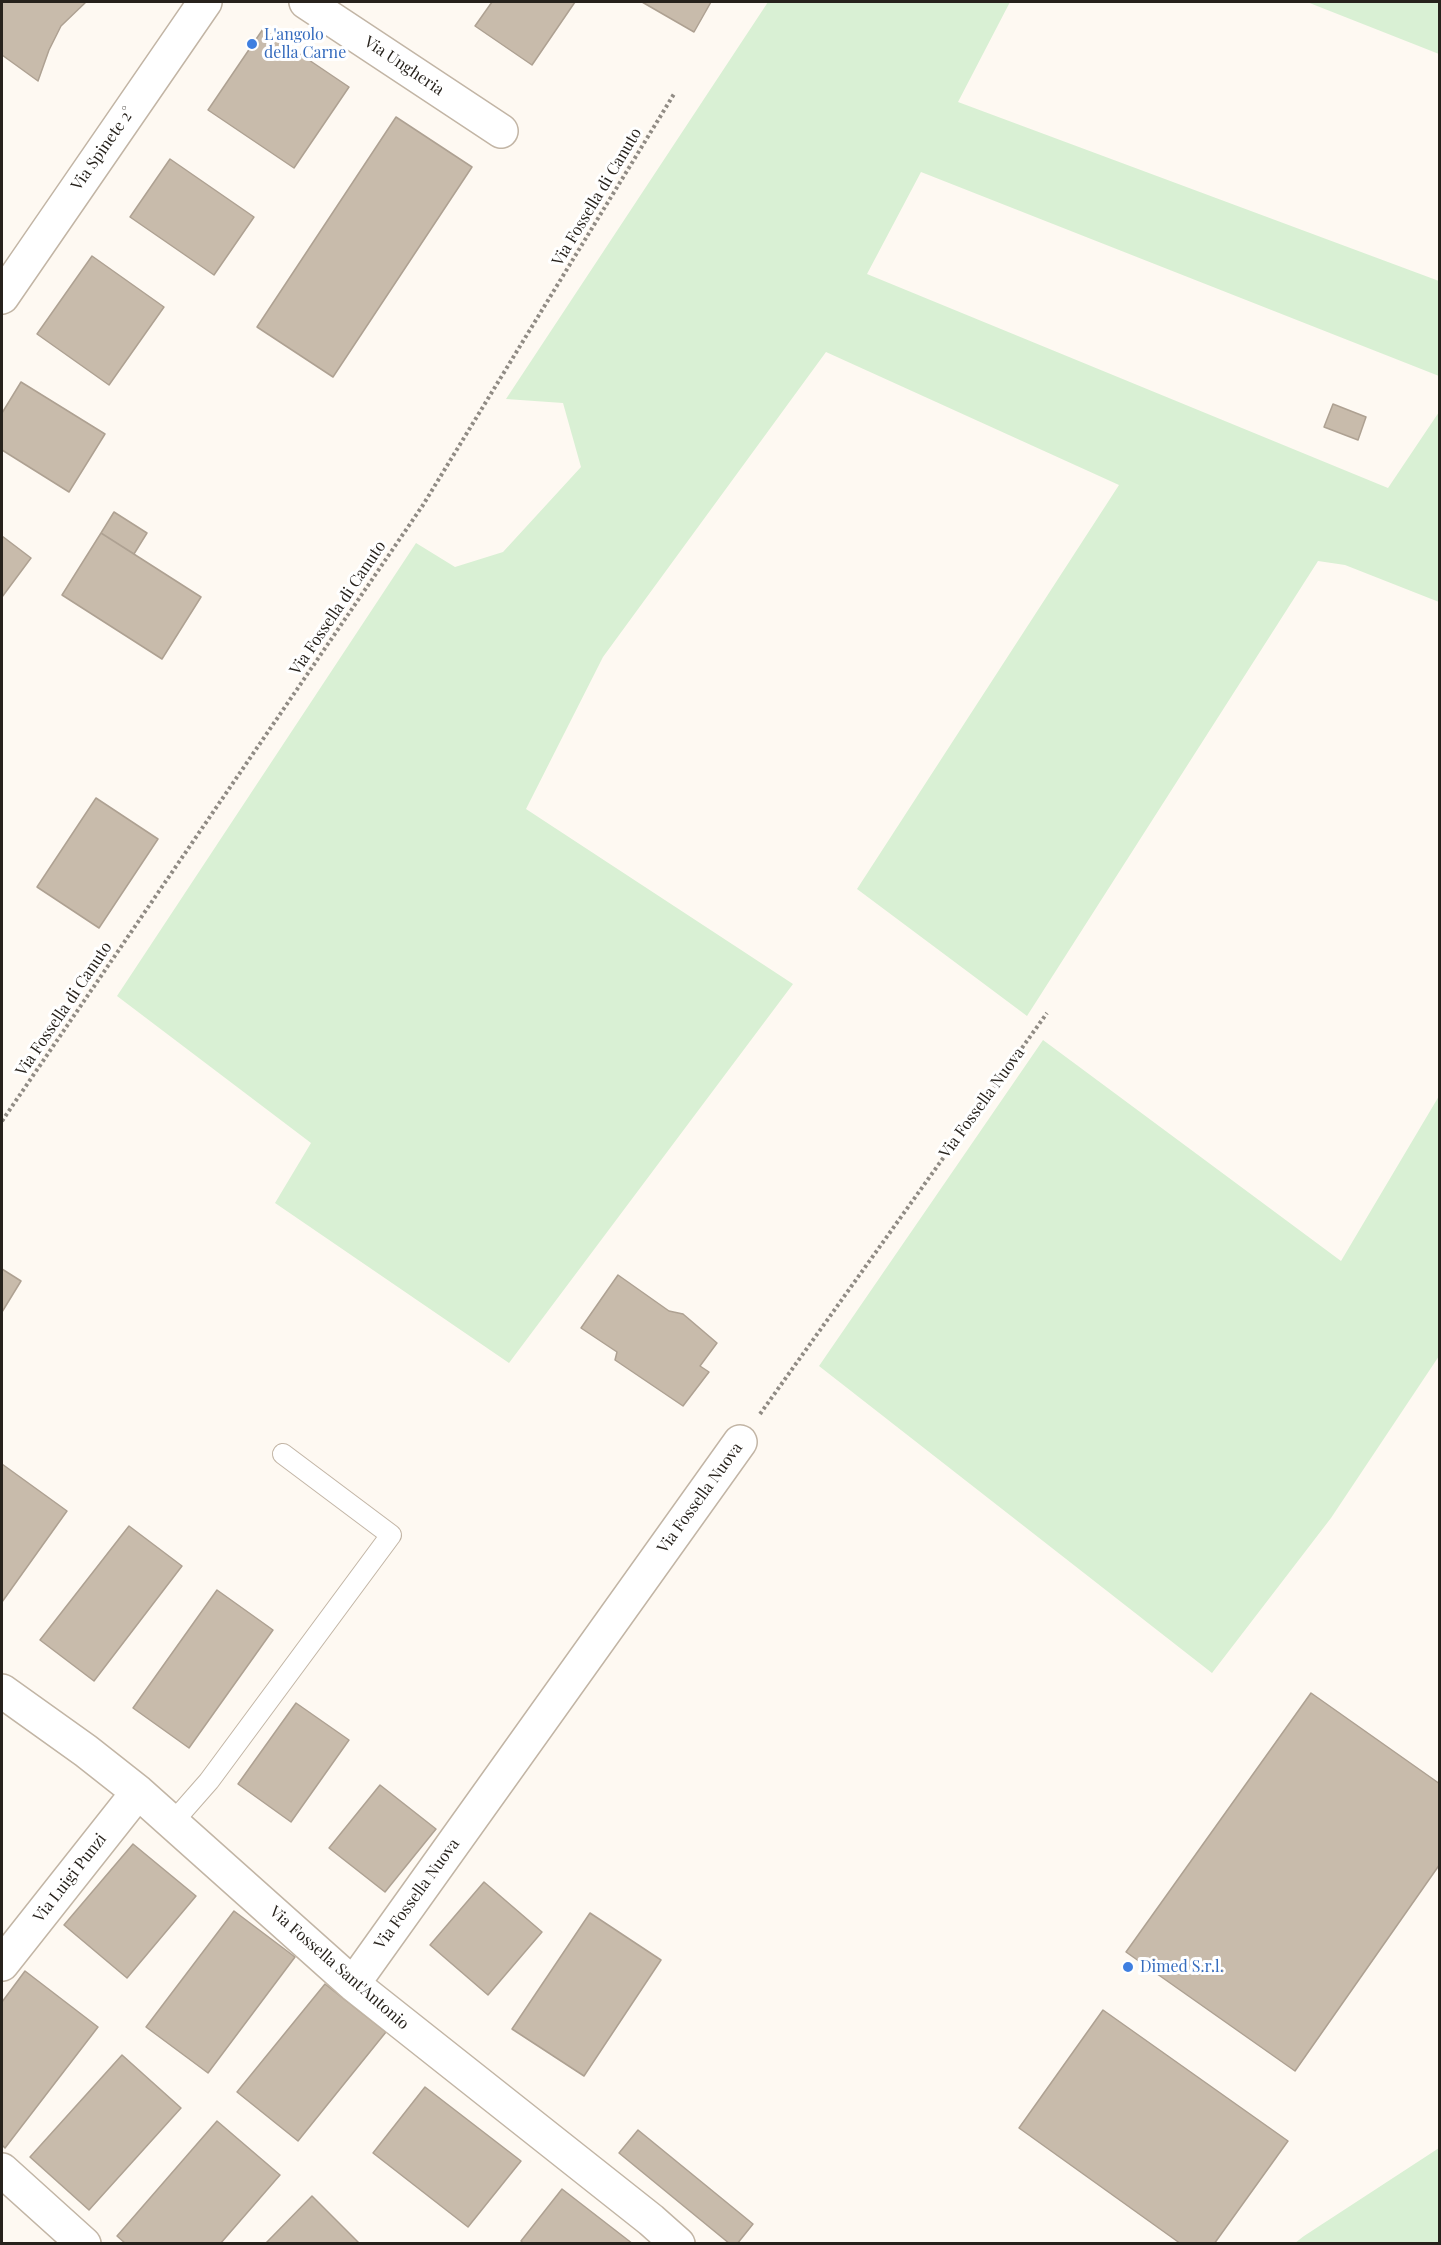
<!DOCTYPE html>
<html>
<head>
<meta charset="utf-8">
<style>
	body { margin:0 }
	#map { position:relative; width:1441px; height:2245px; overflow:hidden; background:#fef9f2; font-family:"Playfair Display",serif }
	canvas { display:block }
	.frame { position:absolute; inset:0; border:3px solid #27221c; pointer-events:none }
</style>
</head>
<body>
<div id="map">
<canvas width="1441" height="2245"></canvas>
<div class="frame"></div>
</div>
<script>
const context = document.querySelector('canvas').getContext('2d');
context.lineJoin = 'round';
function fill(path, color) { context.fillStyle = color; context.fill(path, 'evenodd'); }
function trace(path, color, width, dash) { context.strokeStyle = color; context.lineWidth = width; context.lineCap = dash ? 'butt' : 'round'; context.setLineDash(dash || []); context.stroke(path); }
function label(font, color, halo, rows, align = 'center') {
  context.font = font + ' "Playfair Display",serif'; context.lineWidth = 6; context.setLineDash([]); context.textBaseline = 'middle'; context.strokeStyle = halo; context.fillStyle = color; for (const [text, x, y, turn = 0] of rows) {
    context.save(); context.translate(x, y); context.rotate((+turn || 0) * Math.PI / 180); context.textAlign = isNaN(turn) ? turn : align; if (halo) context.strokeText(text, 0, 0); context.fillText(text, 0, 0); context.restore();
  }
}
fill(new Path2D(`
	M768,2H1010L958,102L1439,281V376L921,172L867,274L1388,488L1439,412V602L1345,565L1318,561L1027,1016L857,889L1119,485L826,352L603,657L526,809L793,984L509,1363L275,1203L311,1143L117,996L416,543L455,567L503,552L581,467L563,403L506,399Z
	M1307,2H1439V54Z
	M1043,1040L1341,1261L1439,1096V1356L1331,1518L1212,1673L819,1366Z
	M1439,2148V2243H1295L1304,2236Z`), '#d9f0d4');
const building = new Path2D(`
	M2,2H86L61,26L49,50L38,81L2,55Z
	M492,2H575L532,65L475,26Z
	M642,2H711L694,32Z
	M263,29L349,87L294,168L208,110Z
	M396,117L472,167L333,377L257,327Z
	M170,159L254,217L214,275L130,217Z
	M92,256L164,307L109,385L37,334Z
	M21,382L105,434L69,492L2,450V413Z
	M1333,404L1366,417L1358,440L1324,427Z
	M114,512L147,533L134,554L101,533Z
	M101,533L201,597L162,659L62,595Z
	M2,536L31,558L2,597Z
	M96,798L158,839L99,928L37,887Z
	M2,1269L21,1281L2,1312Z
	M618,1275L669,1311L683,1314L717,1343L700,1366L709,1372L683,1406L615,1360L617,1352L581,1328Z
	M2,1464L67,1511L2,1602Z
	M129,1526L182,1566L94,1681L40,1640Z
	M217,1590L273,1630L189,1748L133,1708Z
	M1311,1693L1440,1784V1864L1295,2071L1126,1952Z
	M296,1703L349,1740L291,1822L238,1784Z
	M380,1785L436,1829L385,1892L329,1848Z
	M133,1844L196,1896L127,1978L64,1925Z
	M484,1882L542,1932L488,1995L430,1945Z
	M234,1911L295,1957L208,2073L146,2027Z
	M590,1913L661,1960L584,2076L512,2029Z
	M25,1971L98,2027L5,2148L2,2145V2002Z
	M325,1984L386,2032L298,2141L237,2092Z
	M1103,2010L1288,2141L1214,2244H1181L1019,2128Z
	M122,2055L181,2108L89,2210L30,2157Z
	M425,2087L521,2161L468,2227L373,2153Z
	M217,2121L280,2175L220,2244H126L117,2236Z
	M638,2130L753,2224L737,2244H730L619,2153Z
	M562,2189L633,2244H524L521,2241Z
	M312,2196L360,2244H265Z`);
fill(building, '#c8bbab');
trace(building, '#aea192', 1.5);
const service = new Path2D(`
	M173,1822L209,1781L391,1535L283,1454`);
const minor = new Path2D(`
	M306,2L501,131
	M2,297L205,2
	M2,1691L86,1751L138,1792L353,1984L651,2220L678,2244
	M2,1964L138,1792
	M353,1984L740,1442
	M2,2170L84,2244`);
trace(service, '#c2b5a5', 22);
trace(minor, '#c2b5a5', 36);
trace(new Path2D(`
	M2,1121L423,505L674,94
	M760,1414L1047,1013`), '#908b84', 4, [3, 3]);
trace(service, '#fff', 20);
trace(minor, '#fff', 33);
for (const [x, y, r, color] of [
	[252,44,6,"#3f7fe0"],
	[1128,1967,6,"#3f7fe0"]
]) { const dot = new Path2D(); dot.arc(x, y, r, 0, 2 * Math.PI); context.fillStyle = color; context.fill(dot); trace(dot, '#fff', 2); }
label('16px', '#366cbe', '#fff', [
	["L'angolo",264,35],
	["della Carne",264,53],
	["Dimed S.r.l.",1140,1967]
], 'left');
label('16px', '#27221c', '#fff', [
	["Via Ungheria",404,66,34],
	["Via Spinete 2°",103,149,-55],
	["Via Fossella di Canuto",597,197,-59],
	["Via Fossella di Canuto",338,608,-56],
	["Via Fossella di Canuto",64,1009,-56],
	["Via Fossella Nuova",982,1103,-54],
	["Via Fossella Nuova",700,1498,-54],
	["Via Luigi Punzi",70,1878,-52],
	["Via Fossella Nuova",417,1894,-54],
	["Via Fossella Sant'Antonio",339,1968,41]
]);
</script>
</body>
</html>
